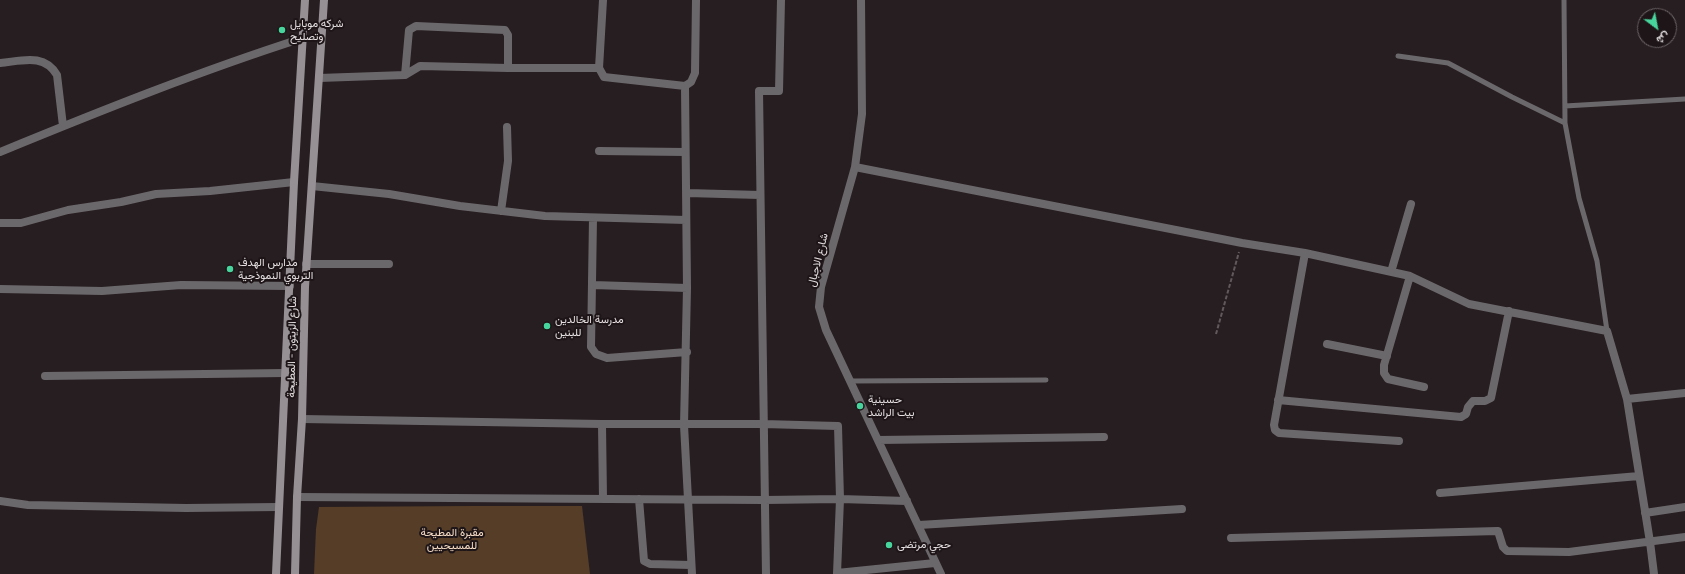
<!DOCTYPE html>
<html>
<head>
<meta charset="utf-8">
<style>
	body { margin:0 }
	#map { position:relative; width:1685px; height:574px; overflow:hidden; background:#271e21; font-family:Raleway,Vazirmatn,sans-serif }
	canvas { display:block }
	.north { position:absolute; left:1637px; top:8px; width:40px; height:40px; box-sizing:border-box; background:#1d1517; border:1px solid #6d6668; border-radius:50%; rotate:148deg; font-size:11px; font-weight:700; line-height:16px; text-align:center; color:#e6e0e2 }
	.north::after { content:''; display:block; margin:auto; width:14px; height:18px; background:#48d49d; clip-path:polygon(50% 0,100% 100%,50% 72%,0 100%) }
</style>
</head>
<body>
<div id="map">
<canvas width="1685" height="574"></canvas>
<div class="north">ش</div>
</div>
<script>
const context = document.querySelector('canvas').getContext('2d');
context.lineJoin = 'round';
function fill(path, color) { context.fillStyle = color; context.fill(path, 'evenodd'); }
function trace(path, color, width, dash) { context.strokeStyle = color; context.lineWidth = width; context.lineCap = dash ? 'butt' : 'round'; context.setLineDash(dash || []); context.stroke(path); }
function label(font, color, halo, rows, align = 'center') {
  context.font = font + ' Raleway,Vazirmatn,sans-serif'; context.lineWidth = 4; context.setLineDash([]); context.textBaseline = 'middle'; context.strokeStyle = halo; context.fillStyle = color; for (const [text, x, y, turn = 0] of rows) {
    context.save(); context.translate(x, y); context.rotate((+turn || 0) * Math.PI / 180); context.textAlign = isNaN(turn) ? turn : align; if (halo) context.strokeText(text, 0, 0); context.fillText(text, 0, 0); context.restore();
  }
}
fill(new Path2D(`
	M472,506H582L590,574H314L316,529L319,507Z`), '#553d27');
trace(new Path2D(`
	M1216,334L1239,252`), '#61595c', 2, [4, 2]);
trace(new Path2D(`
	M1564,0L1565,123
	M1398,56L1448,63L1512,97L1565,123L1579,198L1597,261L1607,331
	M1565,106L1685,99
	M851,381L1046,380`), '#6b686b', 5);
trace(new Path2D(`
	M603,0L599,68L604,77L685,86L691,82L695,73L696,0
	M861,0L862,114L855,167L821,287L819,307L826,330L941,574
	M0,63C22,61 44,53 57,75L63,126
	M405,75L409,30L416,26L505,30L508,35V68
	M319,78L405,75L420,66L508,68H599
	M685,86L687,288L684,425L692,574
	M599,151L685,152
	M0,152C100,111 200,71 303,38
	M855,167L1242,243L1305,253L1410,276L1469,304L1607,331L1627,399L1650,542L1654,574
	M312,186L389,194L460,206L545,216L686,220
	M687,193L760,195
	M501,211L508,161L507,127
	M593,218L591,347L596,354L607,358L687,352
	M0,223H21L68,210L121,202L156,194L210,191L294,182
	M1305,253L1274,425L1275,430L1279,433L1399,441
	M306,264H389
	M1391,272L1411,204
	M1410,276L1384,365V373L1388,379L1424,387
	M593,285L687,288
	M0,289L102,291L181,285L290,286
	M1327,344L1387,356
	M45,376L285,373
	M1627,399L1685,393
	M1278,400L1461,417L1466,414L1468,407L1473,401H1485L1491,398L1509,311
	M302,419L602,424H763L838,426L840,499L837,574
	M602,424L603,499
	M878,440L1104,437
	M1440,493L1639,476
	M297,497L764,500L840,499L907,501
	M639,499L644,561L650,564L691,565
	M0,501L28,505L186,508L278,507
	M1645,513L1685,507
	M919,525L1182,509
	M1231,538L1498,531L1503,547L1507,551L1569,552L1685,537
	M837,573L935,563
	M766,574L759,91H779L781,0`), '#6b686b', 8);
trace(new Path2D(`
	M276,574L294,182L305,0
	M295,574L297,497L302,419L305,287L324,0`), '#969095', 8);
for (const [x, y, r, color] of [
	[282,30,4,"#48d49d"],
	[230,269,4,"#48d49d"],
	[547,326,4,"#48d49d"],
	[860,406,4,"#48d49d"],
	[889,545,4,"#48d49d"]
]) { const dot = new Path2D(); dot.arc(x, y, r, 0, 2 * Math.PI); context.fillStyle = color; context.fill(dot); trace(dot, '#1d1517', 1.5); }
label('11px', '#e6e0e2', '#1d1517', [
	["شركه موبايل",290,24],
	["وتصليح",290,37],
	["مدارس الهدف",238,263],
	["التربوي النموذجية",238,276],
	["مدرسة الخالدين",555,320],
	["للبنين",555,333],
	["حسينية",868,400],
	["بيت الراشد",868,413],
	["حجي مرتضى",897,545]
], 'left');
label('11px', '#e6e0e2', '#1d1517', [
	["شارع الاجبال",818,260,-76],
	["شارع الزيتون - المطيحة",292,347,-89]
]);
label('11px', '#f7ddc6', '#1d1517', [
	["مقبرة المطيحة",452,533],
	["للمسيحيين",452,546]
]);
</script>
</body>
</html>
